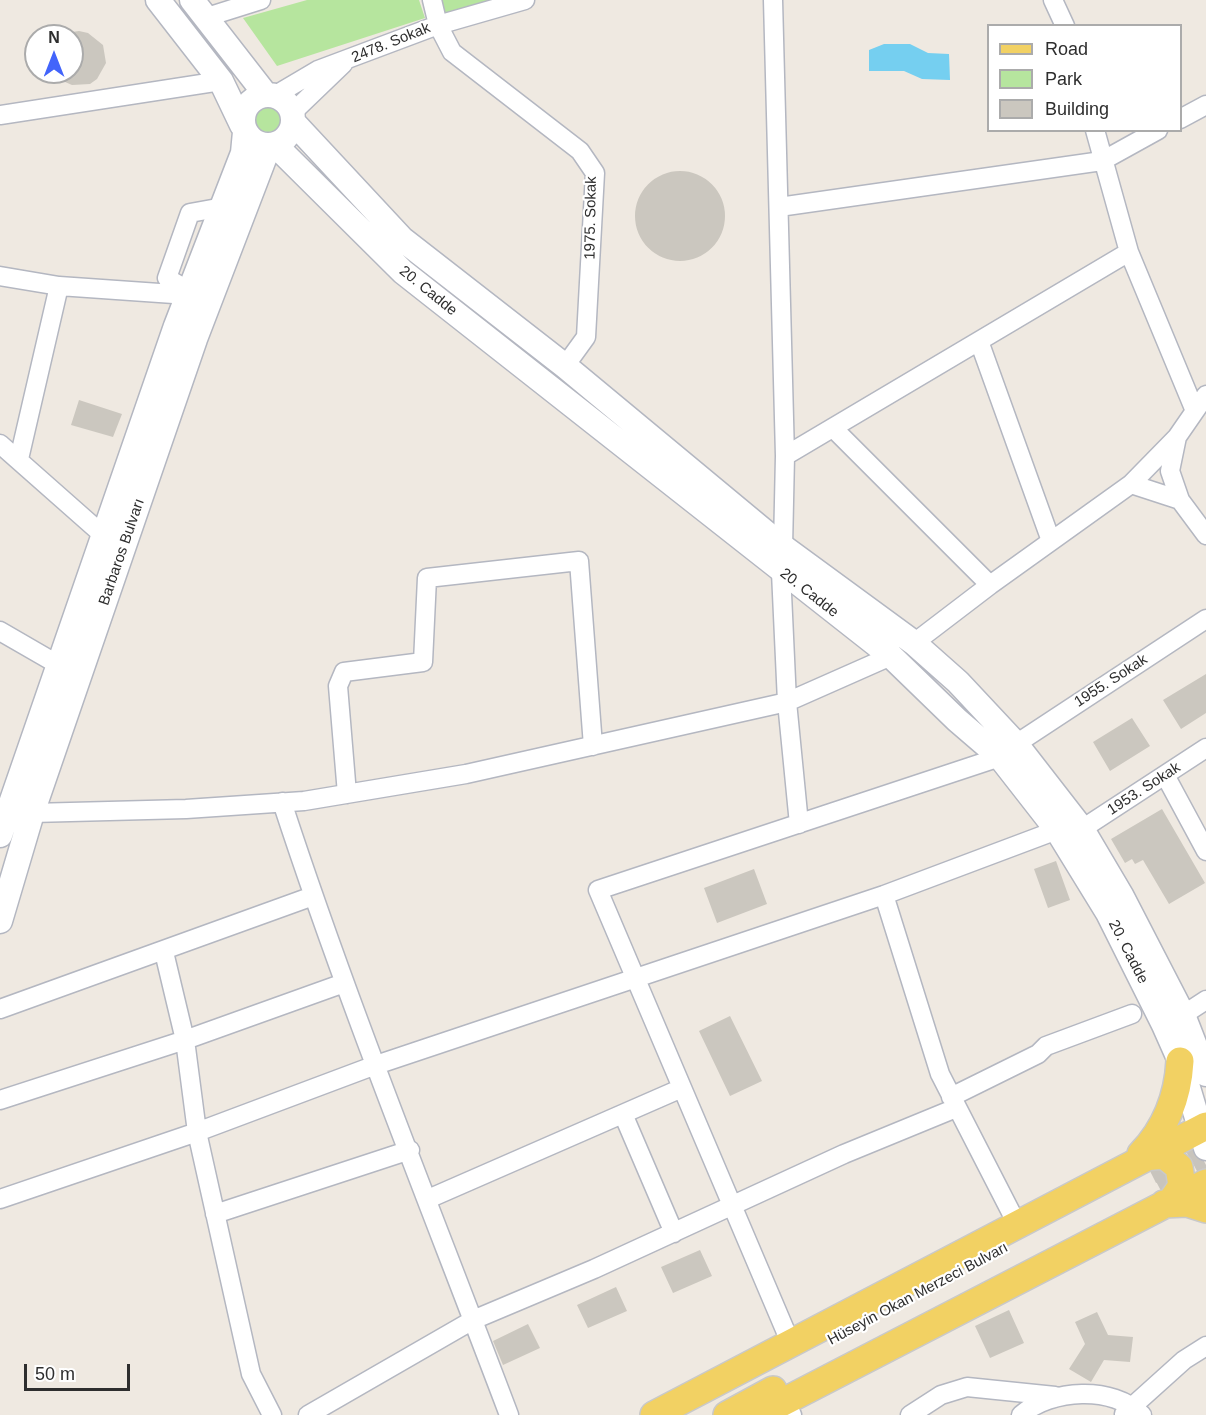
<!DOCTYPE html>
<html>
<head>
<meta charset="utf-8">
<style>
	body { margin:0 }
	#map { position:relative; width:1206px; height:1415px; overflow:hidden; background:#efe9e1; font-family:Helvetica,sans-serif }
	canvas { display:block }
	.legend { position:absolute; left:987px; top:24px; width:195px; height:108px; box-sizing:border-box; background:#fff; border:2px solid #ababab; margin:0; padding:8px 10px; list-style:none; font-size:18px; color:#2e2e2e }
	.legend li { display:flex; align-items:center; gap:12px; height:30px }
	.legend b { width:30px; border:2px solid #ababab }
	.north { position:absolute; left:24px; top:24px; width:60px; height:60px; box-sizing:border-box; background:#fff; border:2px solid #ababab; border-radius:50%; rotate:0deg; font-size:16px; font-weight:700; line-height:24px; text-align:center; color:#2e2e2e }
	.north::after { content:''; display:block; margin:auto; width:21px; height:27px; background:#4264fb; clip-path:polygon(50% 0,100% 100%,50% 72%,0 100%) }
	.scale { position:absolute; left:24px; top:1364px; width:106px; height:27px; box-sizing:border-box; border:3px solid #2e2e2e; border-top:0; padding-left:8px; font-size:18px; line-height:21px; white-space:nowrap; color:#2e2e2e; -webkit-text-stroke:4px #fff; paint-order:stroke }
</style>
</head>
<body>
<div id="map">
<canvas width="1206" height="1415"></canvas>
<ul class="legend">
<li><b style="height:8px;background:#f2d163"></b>Road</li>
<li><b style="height:16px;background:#b6e59e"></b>Park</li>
<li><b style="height:16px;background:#cbc7bf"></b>Building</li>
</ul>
<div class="north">N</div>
<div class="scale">50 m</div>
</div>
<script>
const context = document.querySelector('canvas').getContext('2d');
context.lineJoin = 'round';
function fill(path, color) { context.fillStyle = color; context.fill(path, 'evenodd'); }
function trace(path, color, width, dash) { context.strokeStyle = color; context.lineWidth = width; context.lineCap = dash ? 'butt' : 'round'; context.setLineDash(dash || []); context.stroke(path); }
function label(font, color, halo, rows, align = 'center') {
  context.font = font + ' Helvetica,sans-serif'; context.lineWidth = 4.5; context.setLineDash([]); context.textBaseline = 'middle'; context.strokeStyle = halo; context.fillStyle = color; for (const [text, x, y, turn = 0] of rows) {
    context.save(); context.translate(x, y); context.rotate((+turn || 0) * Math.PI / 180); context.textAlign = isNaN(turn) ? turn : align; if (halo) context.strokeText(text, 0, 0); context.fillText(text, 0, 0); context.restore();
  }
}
fill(new Path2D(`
	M307,0H419L425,18L277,66L243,18Z
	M440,0H499L444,16Z
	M254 118a14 14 0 1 1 28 0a14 14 0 1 1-28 0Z`), '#b6e59e');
fill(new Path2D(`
	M884,44H910L928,53L949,54L950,80L922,79L904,71H869V50Z`), '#75cff0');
fill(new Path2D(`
	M79,31L88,33L103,45L106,63L97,79L90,84L72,85L42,72H72V32Z
	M635 216a45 45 0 1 1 90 0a45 45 0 1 1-90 0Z
	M79,400L122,414L113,437L71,425Z
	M1206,674V713L1181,729L1163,700Z
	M1132,718L1150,746L1110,771L1093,742Z
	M1162,809L1205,883L1169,904L1143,860L1135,864L1132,859L1125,863L1111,839Z
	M1056,861L1070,900L1048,908L1034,869Z
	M754,869L767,904L717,923L704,888Z
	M730,1016L762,1081L730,1096L699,1031Z
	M700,1250L712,1276L673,1293L661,1267Z
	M616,1287L627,1311L588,1328L577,1305Z
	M1009,1310L1024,1343L990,1358L975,1326Z
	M1097,1312L1108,1335L1133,1337L1130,1362L1104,1360L1091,1382L1069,1369L1085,1344L1075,1322Z
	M528,1324L540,1348L503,1365L493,1341Z`), '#cbc7bf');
trace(new Path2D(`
	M1150,1171L1206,1143
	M1160,1189L1206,1165`), '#c8c4bd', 27, [27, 14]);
const street = new Path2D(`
	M432,0L438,25L452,52L580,151L595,173L586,337L565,366
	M773,0L785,456L783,547
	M1053,0L1065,26
	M207,17L261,0
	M274,96L318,70L438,25L525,0
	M292,113L343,64
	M0,115L221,81
	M1180,119L1206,105
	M1095,130L1129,252L1195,411
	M779,207L1102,161L1158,130
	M0,276L59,286L188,295
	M189,291L167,278L190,213L223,207
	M979,341L1051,541
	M834,429L990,585
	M1177,437L1170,471L1180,500
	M0,444L103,535
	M785,456L1129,252
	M19,459L59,286
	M1131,484L1180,500L1206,535
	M781,572L787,702L799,824
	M0,631L57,664
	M914,643L990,585L1131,484L1177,437L1206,395
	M1016,744L1206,619
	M1165,775L1206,851
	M347,794L338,686L344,672L423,662L427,578L579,561L593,746
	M282,802C350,1010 432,1211 509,1415
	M32,813L186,809L304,801L466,774L787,702L891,656
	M1082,829L1206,748
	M884,895L940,1074L1018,1226
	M164,952L185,1040L197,1132L251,1374L272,1415
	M0,1009L313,896
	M1183,1015L1206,1000
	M951,1097L1038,1054L1046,1046L1132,1014
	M0,1100L185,1040L344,983
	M623,1114L674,1233
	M0,1199L197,1132L373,1066L884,895L1057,830
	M428,1199L682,1088
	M215,1214L410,1150
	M791,1344L598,890L1000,757
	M791,1413L792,1415
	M1124,1414L1184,1360L1206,1346
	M308,1415L473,1320L594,1269L844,1154L956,1108
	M910,1415L941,1395L967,1387L1055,1396
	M1021,1415C1051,1389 1113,1385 1142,1415`);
const secondary = new Path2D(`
	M158,0L221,81L242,125
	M192,0L266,95
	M243 120a25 25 0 1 1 50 0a25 25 0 1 1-50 0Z
	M293,122L402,239L565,366L783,547L914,643L958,682L1016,744L1082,829L1121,895L1183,1015L1206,1074
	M275,145L403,272L891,656L957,720L1000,757L1057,830L1108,913L1164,1025L1180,1061L1206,1148
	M0,835L176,326L243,153L245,132
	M0,921L32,813L195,339L269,146`);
const primary = new Path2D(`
	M1141,1154C1166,1128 1178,1097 1180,1061
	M1144,1157L1164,1155L1179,1167L1182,1186L1173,1199
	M1164,1204L1187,1203L1206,1209
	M654,1415L1206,1126
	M727,1415L773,1390
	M758,1415L1206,1183`);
trace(street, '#b4b7c1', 21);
trace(secondary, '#b4b7c1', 27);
trace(primary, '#c9c9c9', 30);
trace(street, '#fff', 18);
trace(secondary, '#fff', 24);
trace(primary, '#f2d163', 27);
label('15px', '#2e2e2e', '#fff', [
	["2478. Sokak",391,43,-22],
	["1975. Sokak",591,218,-89],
	["20. Cadde",428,291,39],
	["Barbaros Bulvarı",122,552,-71],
	["20. Cadde",809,593,38],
	["1955. Sokak",1111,681,-33],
	["1953. Sokak",1144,789,-33],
	["20. Cadde",1128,952,63],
	["Hüseyin Okan Merzeci Bulvarı",918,1294,-28]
]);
</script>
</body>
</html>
